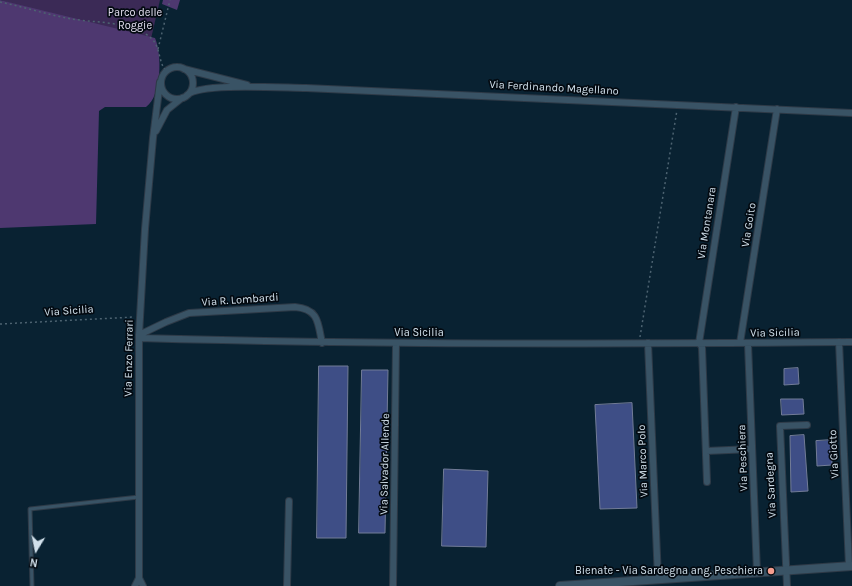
<!DOCTYPE html>
<html>
<head>
<meta charset="utf-8">
<style>
	body { margin:0 }
	#map { position:relative; width:852px; height:586px; overflow:hidden; background:#092232; font-family:Karla,sans-serif }
	canvas { display:block }
	.north { position:absolute; left:16px; top:530px; width:40px; height:40px; -webkit-text-stroke:3px #030a11; paint-order:stroke; rotate:190deg; font-size:11px; font-weight:700; line-height:16px; text-align:center; color:#d2e1ec }
	.north::after { content:''; display:block; margin:auto; width:14px; height:18px; background:#d2e1ec; clip-path:polygon(50% 0,100% 100%,50% 72%,0 100%) }
</style>
</head>
<body>
<div id="map">
<canvas width="852" height="586"></canvas>
<div class="north">N</div>
</div>
<script>
const context = document.querySelector('canvas').getContext('2d');
context.lineJoin = 'round';
function fill(path, color) { context.fillStyle = color; context.fill(path, 'evenodd'); }
function trace(path, color, width, dash) { context.strokeStyle = color; context.lineWidth = width; context.lineCap = dash ? 'butt' : 'round'; context.setLineDash(dash || []); context.stroke(path); }
function label(font, color, halo, rows, align = 'center') {
  context.font = font + ' Karla,sans-serif'; context.lineWidth = 3.5; context.setLineDash([]); context.textBaseline = 'middle'; context.strokeStyle = halo; context.fillStyle = color; for (const [text, x, y, turn = 0] of rows) {
    context.save(); context.translate(x, y); context.rotate((+turn || 0) * Math.PI / 180); context.textAlign = isNaN(turn) ? turn : align; if (halo) context.strokeText(text, 0, 0); context.fillText(text, 0, 0); context.restore();
  }
}
fill(new Path2D(`
	M0,0H160L150,43Z`), '#3b2a56');
fill(new Path2D(`
	M0,0L155,38C162,54 162,96 146,107H105L99,111L96,224L0,228Z
	M163,0H180L177,10L162,4Z`), '#4e3870');
const building = new Path2D(`
	M319,366H348L346,538H317Z
	M798,368L799,384L784,385V369Z
	M362,370H388L385,533H359Z
	M781,399H803L804,414L782,415Z
	M632,403L637,508L600,509L595,405Z
	M804,435L808,491L791,492L790,436Z
	M832,440V465L817,466L816,441Z
	M444,469L488,471L486,547L442,546Z`);
fill(building, '#3e4e86');
trace(building, '#727c97', 1);
const lane = new Path2D(`
	M32,586L30,509L139,497`);
const street = new Path2D(`
	M161 83a16 16 0 1 1 32 0a16 16 0 1 1-32 0Z
	M184,69L247,85
	M187,95C200,82 285,88 306,88C488,95 670,104 852,113
	M156,131L167,110L182,98
	M139,335L166,322L189,313L295,307C319,309 318,323 322,343
	M139,338C377,345 614,344 852,342
	M839,342L849,566
	M648,343L658,579
	M740,343L777,109
	M748,344L757,572
	M706,451L752,449
	M707,482L702,347L699,343L736,107
	M135,586L139,578
	M143,586L139,578V335L145,229L153,138L160,82
	M287,586L289,501
	M393,586L396,343
	M787,586L780,426L807,425`);
const secondary = new Path2D(`
	M560,586L852,566`);
trace(lane, '#2e3a47', 5);
trace(street, '#2e3a47', 8);
trace(secondary, '#2e3a47', 10);
trace(new Path2D(`
	M0,2C24,7 48,15 72,19C95,23 132,21 151,38C161,47 158,62 166,71
	M158,49L170,0
	M0,324L134,317
	M640,337L677,110`), '#4d6371', 1.5, [2, 3]);
trace(lane, '#395365', 3);
trace(street, '#395365', 6);
trace(secondary, '#395365', 8);
for (const [x, y, r, color] of [
	[771,571,4,"#f59d8e"]
]) { const dot = new Path2D(); dot.arc(x, y, r, 0, 2 * Math.PI); context.fillStyle = color; context.fill(dot); trace(dot, '#030a11', 1.5); }
label('11px', '#e5e0f1', '#030a11', [
	["Parco delle",135,13],
	["Roggie",135,26]
]);
label('11px', '#d2e1ec', '#030a11', [
	["Via Ferdinando Magellano",554,88,3],
	["Via Montanara",707,223,-81],
	["Via Goito",749,225,-81],
	["Via R. Lombardi",240,300,-4],
	["Via Sicilia",69,311,-4],
	["Via Sicilia",419,333],
	["Via Sicilia",775,333,-1],
	["Via Enzo Ferrari",129,358,-89],
	["Via Giotto",834,454,-93],
	["Via Peschiera",743,458,-92],
	["Via Marco Polo",643,461,-92],
	["Via Salvador Allende",385,464,-89],
	["Via Sardegna",771,485,-93]
]);
label('11px', '#d2e1ec', '#030a11', [
	["Bienate - Via Sardegna ang. Peschiera",763,571]
], 'right');
</script>
</body>
</html>
